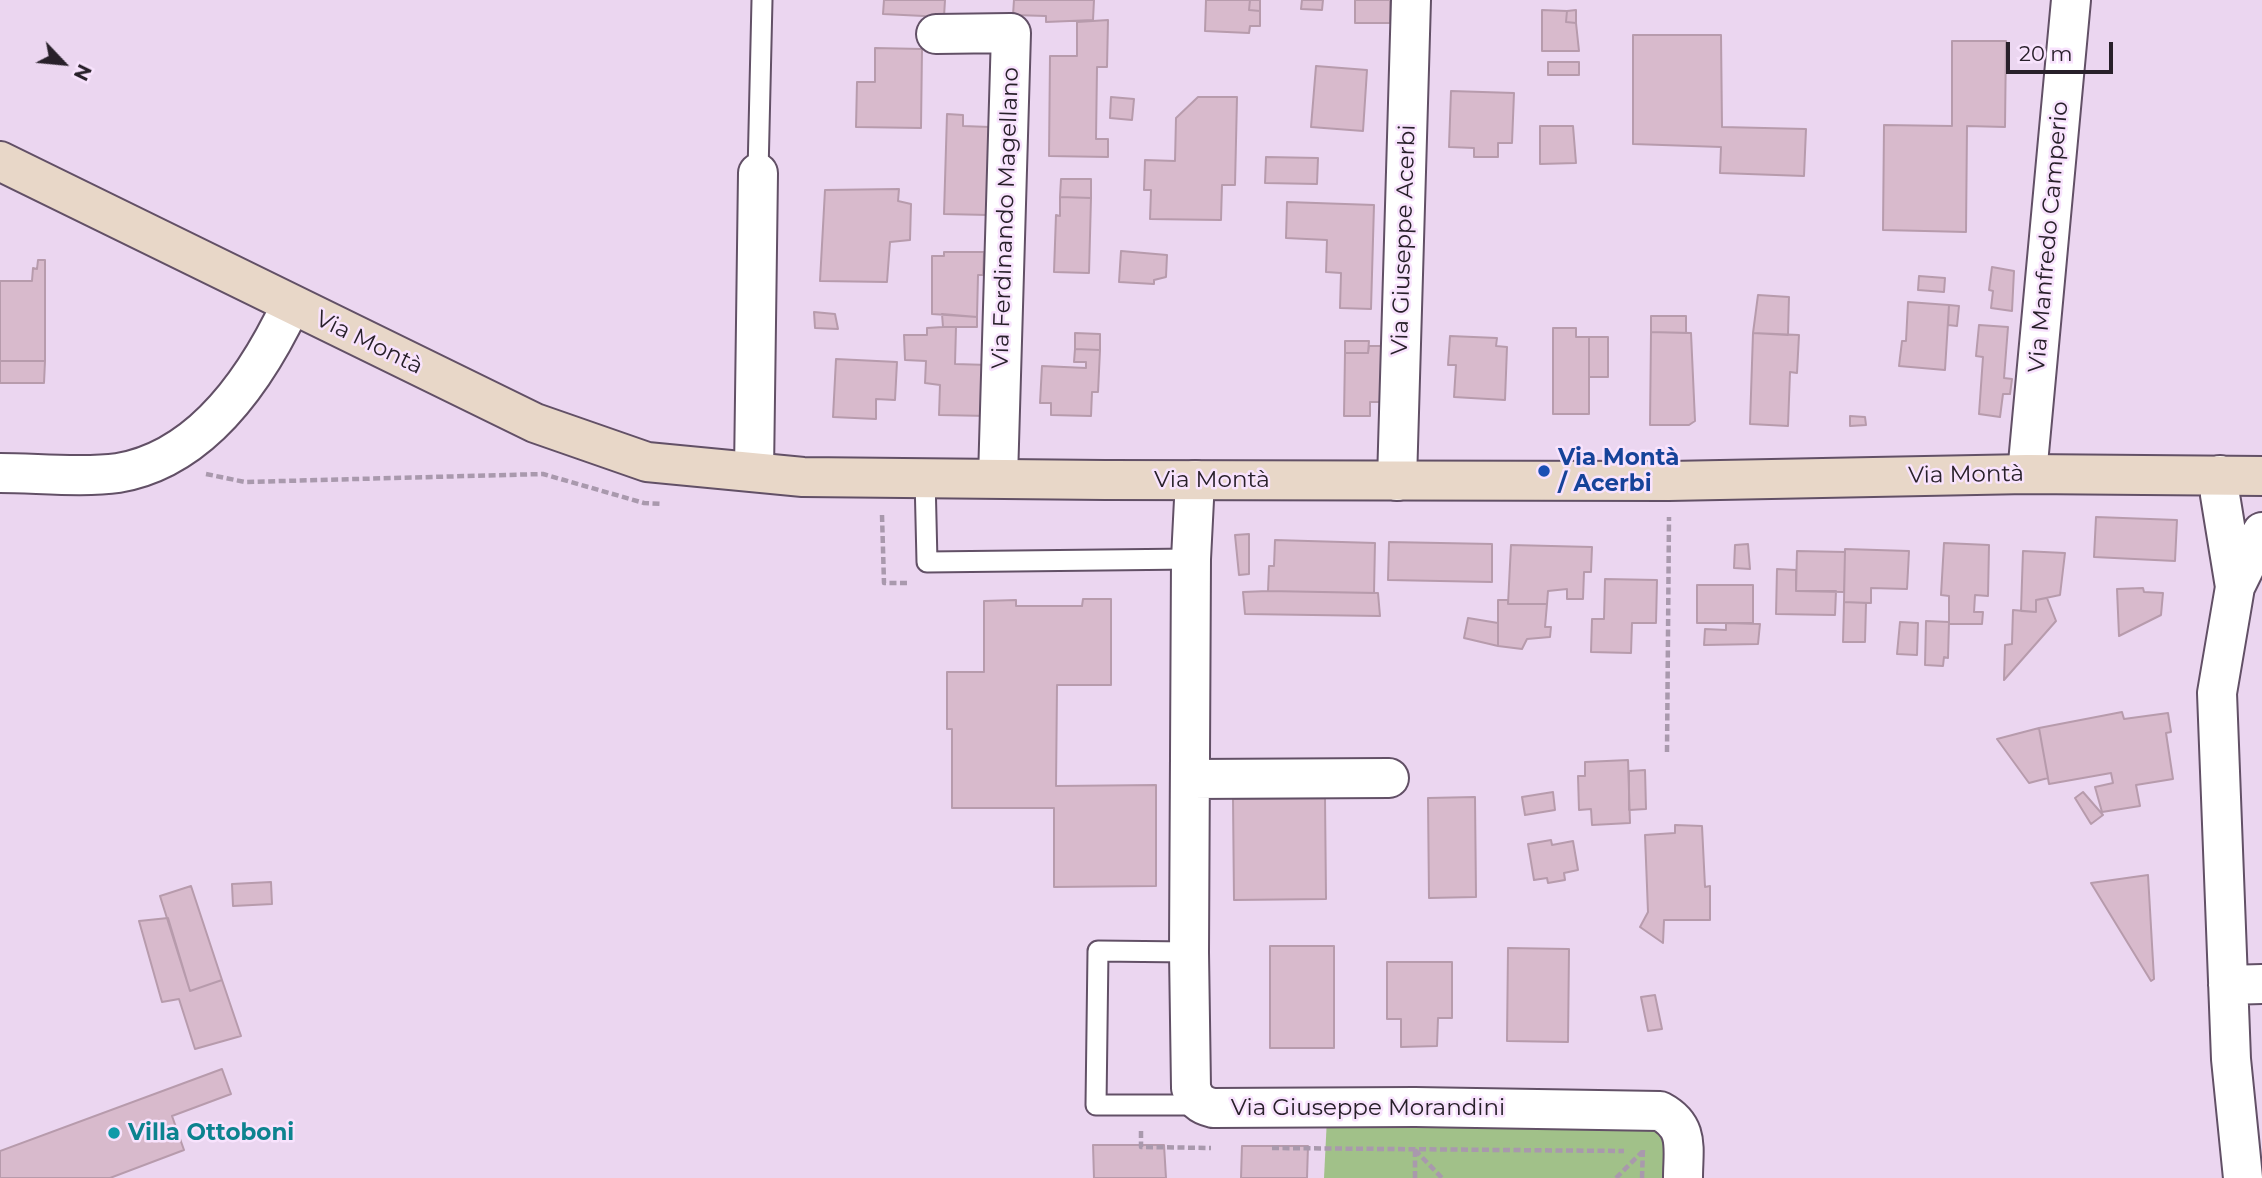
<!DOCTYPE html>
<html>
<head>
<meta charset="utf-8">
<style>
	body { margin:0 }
	#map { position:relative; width:2262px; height:1178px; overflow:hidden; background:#ebd6f0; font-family:Montserrat,sans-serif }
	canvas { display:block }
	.north { position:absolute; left:28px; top:28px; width:70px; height:70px; -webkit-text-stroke:5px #f8e3fd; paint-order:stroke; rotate:116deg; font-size:19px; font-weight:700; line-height:28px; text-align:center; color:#28202a }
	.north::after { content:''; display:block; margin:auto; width:24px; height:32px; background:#28202a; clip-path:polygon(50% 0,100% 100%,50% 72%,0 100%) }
	.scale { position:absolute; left:2006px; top:42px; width:107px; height:32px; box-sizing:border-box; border:4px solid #28202a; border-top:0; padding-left:9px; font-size:21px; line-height:24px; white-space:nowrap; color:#28202a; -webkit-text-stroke:5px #f8e3fd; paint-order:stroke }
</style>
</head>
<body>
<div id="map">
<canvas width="2262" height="1178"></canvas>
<div class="north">N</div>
<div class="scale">20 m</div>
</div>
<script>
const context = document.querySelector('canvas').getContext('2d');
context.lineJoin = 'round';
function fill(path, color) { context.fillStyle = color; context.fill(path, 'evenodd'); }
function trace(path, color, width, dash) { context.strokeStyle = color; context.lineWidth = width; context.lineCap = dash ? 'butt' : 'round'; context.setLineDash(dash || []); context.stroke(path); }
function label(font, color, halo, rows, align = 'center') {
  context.font = font + ' Montserrat,sans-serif'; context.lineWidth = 5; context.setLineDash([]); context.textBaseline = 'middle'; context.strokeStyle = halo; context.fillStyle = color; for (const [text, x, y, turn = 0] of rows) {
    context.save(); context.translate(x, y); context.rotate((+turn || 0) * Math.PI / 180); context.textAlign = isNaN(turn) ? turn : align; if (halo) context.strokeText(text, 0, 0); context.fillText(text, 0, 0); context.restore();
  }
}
fill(new Path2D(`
	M1327,1118L1667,1125L1666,1178H1324Z`), '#a1c189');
const building = new Path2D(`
	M884,0H945L944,17L883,14Z
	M1014,0H1094L1093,20L1046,22V16L1013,15Z
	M1206,0H1250L1249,10L1260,11V26H1250L1249,33L1205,31Z
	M1250,0H1260V11L1249,10Z
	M1302,0H1323L1322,10L1301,9Z
	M1355,0H1390V23H1355Z
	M1542,10L1567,11L1566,22L1576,23L1579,51H1542Z
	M1576,10V23L1566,22L1567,11Z
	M1108,20L1107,67H1097L1096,139H1108V157L1049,156L1050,56H1077V22Z
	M1633,35H1721L1722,127L1806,129L1804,176L1720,173L1721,147L1633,144Z
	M1952,41H2006L2005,127L1967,126L1966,232L1883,230L1884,125L1952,126Z
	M875,48L922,49L921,128L856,127L857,82H875Z
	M1548,62H1579V75H1548Z
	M1316,66L1367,70L1363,131L1311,127Z
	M1451,91L1514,93L1512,143H1498V157H1474V148L1449,147Z
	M1111,97L1134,99L1132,120L1110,118Z
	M1198,97H1237L1235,185H1222L1221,220L1150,219L1151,190H1144L1145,160L1175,161L1176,118Z
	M947,114L963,115V126L990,127L988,215L944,214Z
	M1540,126H1573L1576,163L1540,164Z
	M1266,157L1318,158L1317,184L1265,183Z
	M1061,179H1091V198L1060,197Z
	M899,189L898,201L911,204L910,240L890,242L887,282L820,281L825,190Z
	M1060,197L1091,198L1089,273L1054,272L1056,215L1060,216Z
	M1287,202L1374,205L1371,309L1340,308L1341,273L1326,272L1327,240L1286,238Z
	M1121,251L1167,255L1166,277L1154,280V284L1119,282Z
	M944,252H984L983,275H978L977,317L932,314V256H944Z
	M38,260H45V361H0V281H32L33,268L37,269Z
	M1992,267L2014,271L2012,311L1991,308L1993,291L1989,290Z
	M1919,276L1945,278L1944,292L1918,290Z
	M1758,295L1789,297L1788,335L1753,333Z
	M1908,302L1949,305L1945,370L1899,366L1902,341H1906Z
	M1949,305L1959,306L1957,326L1948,325Z
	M814,312L835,314L838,329L815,328Z
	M942,314L977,317V327H943Z
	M1651,316H1686V333L1651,332Z
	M1979,325L2008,327L2004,378L2012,379L2010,394H2003L2000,417L1979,414L1983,357L1976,356Z
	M943,327H956L955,364L989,365L988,416L939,415L940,385L925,383L926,361L905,360L904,335H927V328Z
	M1553,328H1576V337H1589V414H1553Z
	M1651,332L1691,333L1695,421L1689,425H1650Z
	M1075,333L1100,334V350L1075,349Z
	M1753,333L1799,335L1797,373L1790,372L1788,426L1750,424Z
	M1450,336L1497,338L1496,346L1507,347L1505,400L1454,397L1456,365H1448Z
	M1589,337H1608V377H1589Z
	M1345,341H1369L1368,353H1345Z
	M1369,346H1381V402H1370V416H1344L1345,353H1368Z
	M1075,349L1100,350L1098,392H1092L1091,416L1051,415V403H1040L1042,366L1086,368V362H1074Z
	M836,359L897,362L895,400L876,399V419L833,417Z
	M0,361H45L44,383H0Z
	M1850,416L1865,417L1866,425L1850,426Z
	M2096,517L2177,520L2175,561L2094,557Z
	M1249,534V574L1239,575L1235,535Z
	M1275,540L1375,543L1374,593L1268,591L1269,566H1274Z
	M1389,542L1492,544V582L1388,580Z
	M1944,543L1989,545L1988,596L1975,595L1974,612H1983L1982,624H1949V596L1941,595Z
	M1748,544L1750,569L1734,568L1735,545Z
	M1511,545L1592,547L1591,572H1584L1583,599H1567V589L1548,591L1547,604H1508Z
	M1845,549L1909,551L1907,589L1871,588V603L1844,602Z
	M1797,551L1845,552L1844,592L1796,591Z
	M2023,551L2065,553L2060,595L2036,600V612L2021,611Z
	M1777,569L1796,570V591H1836L1835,615L1776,614Z
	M1605,579L1657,580L1656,623H1632L1631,653L1591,652L1592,619H1604Z
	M1697,585H1753V623H1697Z
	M2143,588L2144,592L2163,593L2161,615L2119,636L2117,589Z
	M1268,591L1378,593L1380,616L1245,614L1243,592Z
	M2047,598L2056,621L2004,680L2005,645L2012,644L2013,610L2036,612V600Z
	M1083,599H1111V685H1057L1056,786L1156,785V886L1054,887V808H952V729H947V672H984V601L1016,600V606H1082Z
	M1498,600H1508V604H1547L1545,627H1551L1550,637L1527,639L1522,649L1498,646Z
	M1844,602L1866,603L1865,642H1843Z
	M1468,618L1498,623V646L1464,638Z
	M1926,621L1949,622L1948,658L1944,657L1943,666L1925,665Z
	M1900,622L1918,623L1917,655L1897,654Z
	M1726,623L1760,624L1758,644L1704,645L1705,629L1726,630Z
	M2122,712L2124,719L2168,713L2171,732L2166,733L2173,779L2136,785L2140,806L2102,812L2095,787L2113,783L2111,773L2049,784L2039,728Z
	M2039,728L2048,778L2029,783L1997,739Z
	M1628,760L1630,823L1592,825L1591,809L1579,810L1578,776H1585V762Z
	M1645,770L1646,809L1629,810V771Z
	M1553,792L1555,810L1525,815L1522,797Z
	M2083,792L2103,815L2091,824L2075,798Z
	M1475,797L1476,897L1429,898L1428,798Z
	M1325,798L1326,899L1234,900L1233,799Z
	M1675,825L1702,826L1705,887L1710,886V920H1664L1663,943L1640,927L1648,912L1645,835L1675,833Z
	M1551,840L1552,845L1573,841L1578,870L1564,873L1565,880L1548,883L1547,878L1534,880L1528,844Z
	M2148,875L2154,979L2151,981L2091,883Z
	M271,882L272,904L233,906L232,884Z
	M191,886L222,980L190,991L160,896Z
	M168,918L190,991L222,980L241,1036L195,1049L179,999L162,1002L139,921Z
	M1270,946H1334V1048H1270Z
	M1508,948L1569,949L1568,1042L1507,1041Z
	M1387,962H1452V1018H1438L1437,1046L1401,1047V1019H1387Z
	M1655,995L1662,1029L1648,1031L1641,997Z
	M222,1069L231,1094L172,1116L184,1150L110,1178H0V1151Z
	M1093,1145H1164L1166,1178H1094Z
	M1242,1146H1308L1307,1178H1241Z`);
fill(building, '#d8bacc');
trace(building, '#b79bac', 2);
const service = new Path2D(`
	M758,173L762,0
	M925,477L927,562L1191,559
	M1189,952L1098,951L1096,1105H1201`);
const minor = new Path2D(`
	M936,34L1011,33L998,478
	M754,472L758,173
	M0,473C35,473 84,478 118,473C202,459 257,377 291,305
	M2027,474L2071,0
	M2220,475V495L2235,587
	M1195,480L1191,559L1189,952L1191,1088C1195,1100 1200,1105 1213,1108L1415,1107L1660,1111C1690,1127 1683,1148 1683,1178
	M1397,481L1411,0
	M1191,779L1389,778
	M2228,985L2262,984
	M2243,1178L2231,1059L2217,693L2235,587L2262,532`);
const secondary = new Path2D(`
	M0,161L535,423L647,462L803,477L1105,480L1669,481L2027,474L2262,476`);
trace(service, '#625066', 23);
trace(minor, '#625066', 42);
trace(secondary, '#625066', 42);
trace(new Path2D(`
	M206,474L245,482L543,474L644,503L662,504
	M882,515L884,583H909
	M1667,752L1669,517
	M1141,1131V1147L1211,1148
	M1272,1148L1624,1151
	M1415,1150L1442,1178
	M1415,1178V1147
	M1616,1178L1642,1152
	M1642,1178L1643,1147`), '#a999ad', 4.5, [7, 3.5]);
trace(service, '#fff', 19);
trace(minor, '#fff', 38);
trace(secondary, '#e8d7c8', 38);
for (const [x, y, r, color] of [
	[1544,471,7,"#1a4fb4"],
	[114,1133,7,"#0f9aa8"]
]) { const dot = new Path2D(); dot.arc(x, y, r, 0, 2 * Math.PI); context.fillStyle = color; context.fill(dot); trace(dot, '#f8e3fd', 2.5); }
label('23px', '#28202a', '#f8e3fd', [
	["Via Ferdinando Magellano",1006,218,-88],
	["Via Manfredo Camperio",2049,237,-85],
	["Via Giuseppe Acerbi",1404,240,-88],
	["Via Montà",369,343,26],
	["Via Montà",1966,475,-1],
	["Via Montà",1212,480],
	["Via Giuseppe Morandini",1368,1108]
]);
label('bold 23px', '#164399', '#f8e3fd', [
	["Via Montà",1558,458],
	["/ Acerbi",1558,484]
], 'left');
label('bold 23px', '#0d838f', '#f8e3fd', [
	["Villa Ottoboni",128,1133]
], 'left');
</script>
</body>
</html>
